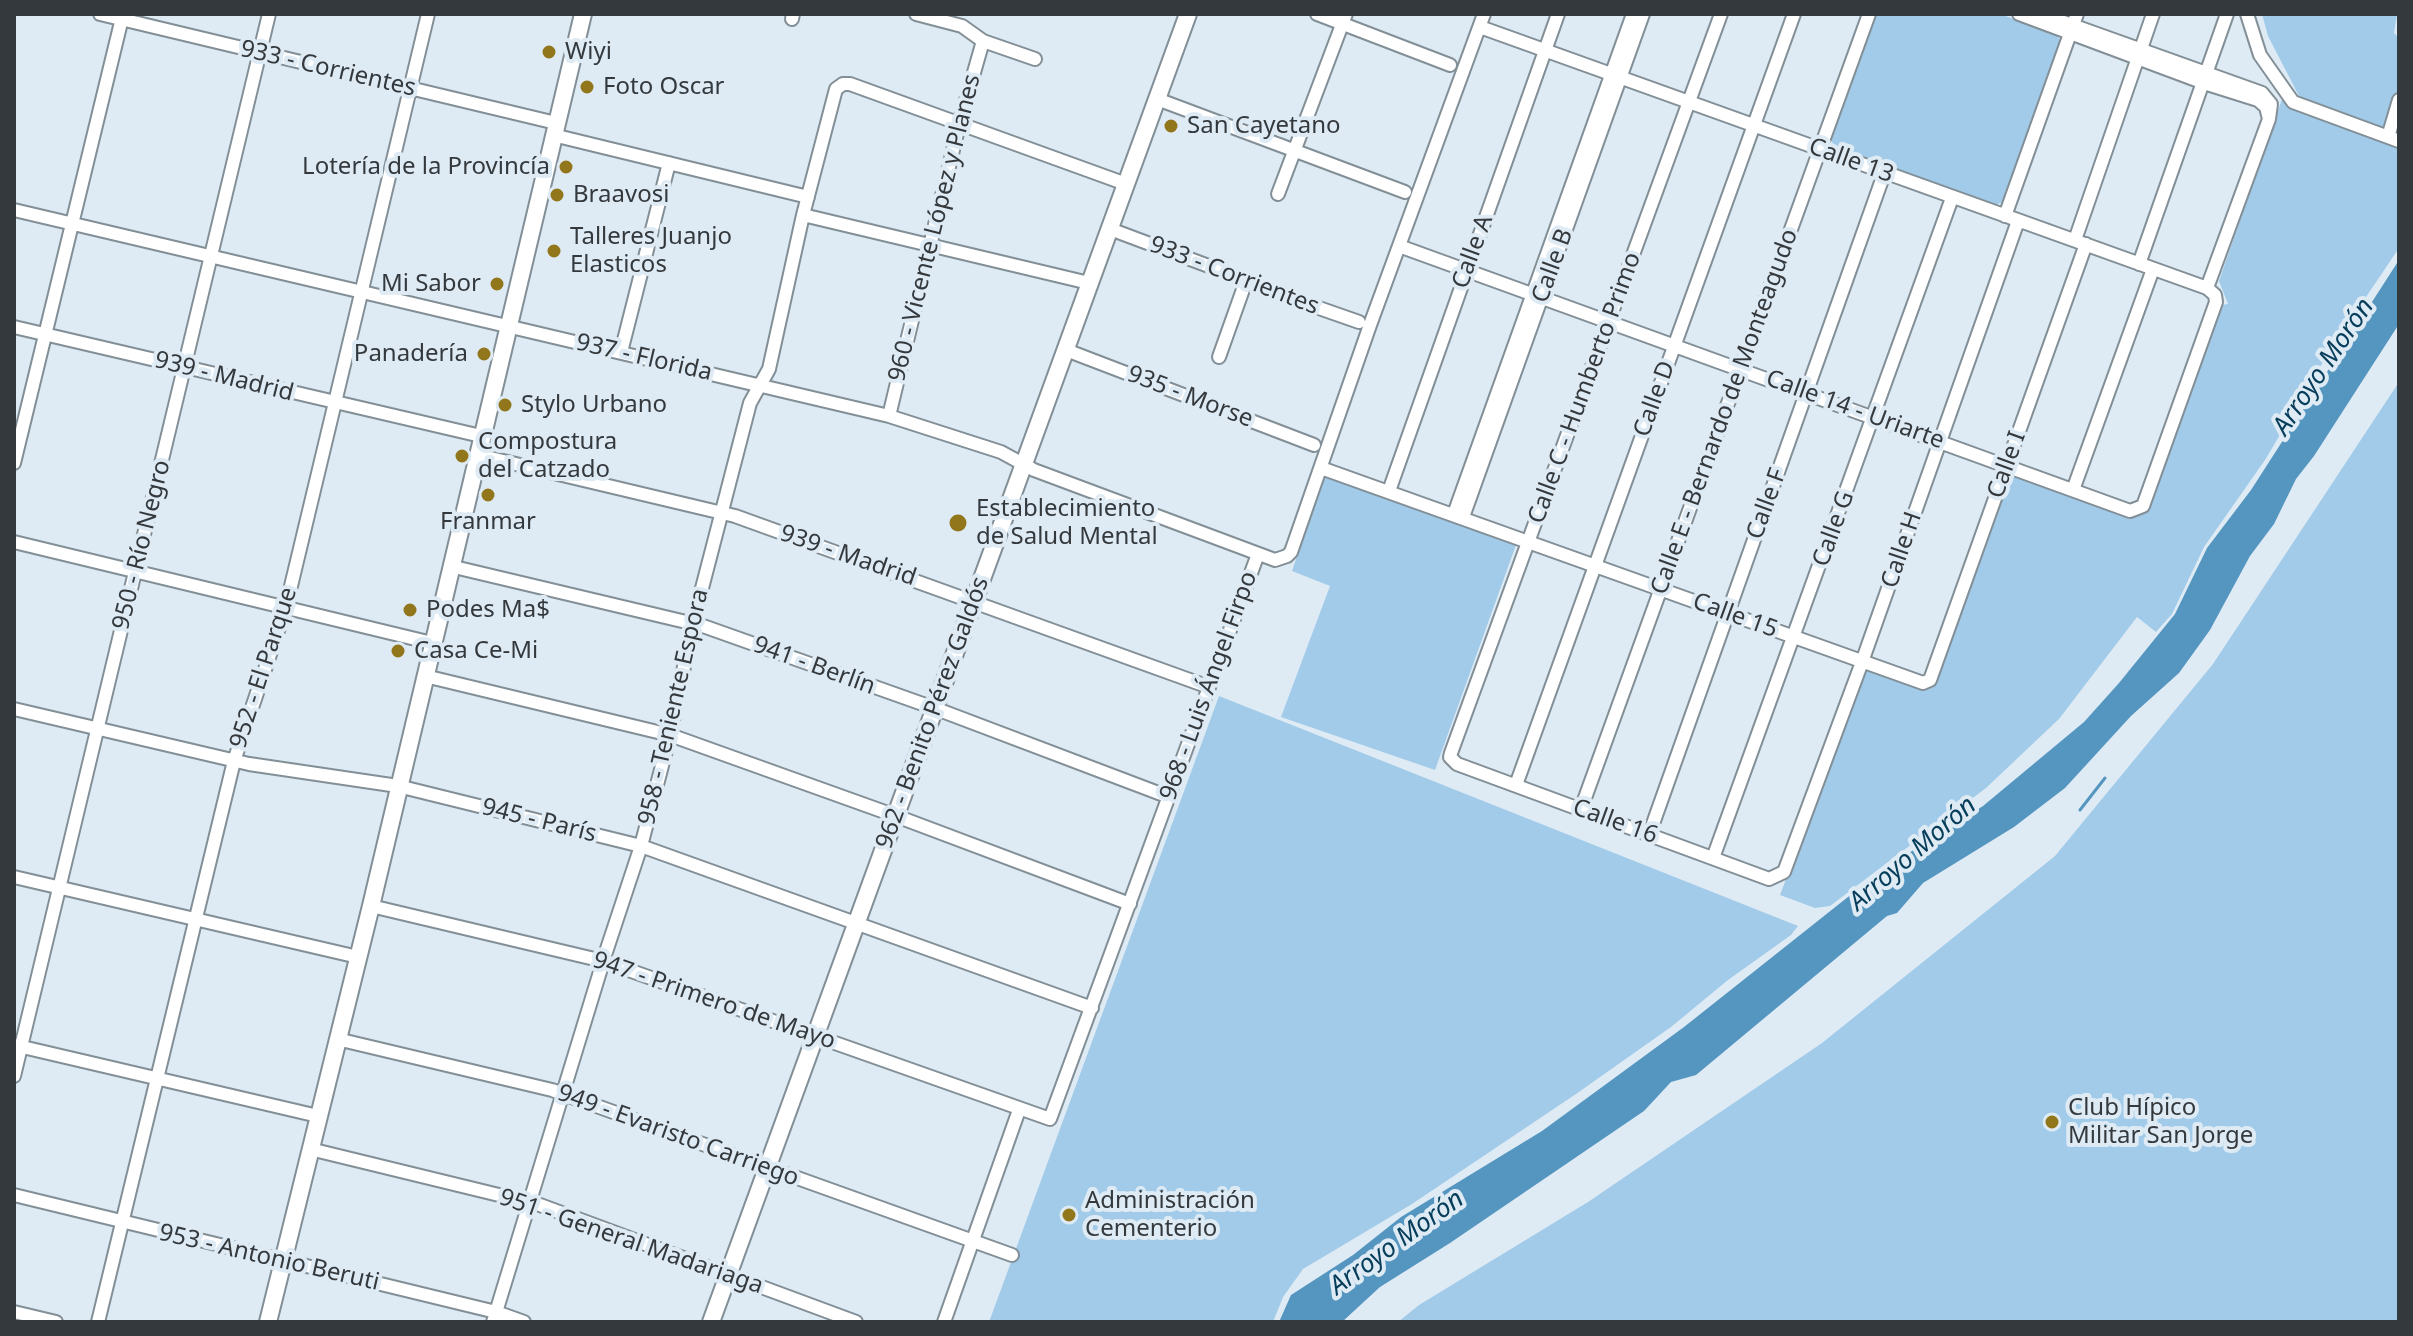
<!DOCTYPE html>
<html>
<head>
<meta charset="utf-8">
<style>
	body { margin:0 }
	#map { position:relative; width:2413px; height:1336px; overflow:hidden; background:#dfebf4; font-family:"Noto Sans",sans-serif }
	canvas { display:block }
	.frame { position:absolute; inset:0; border:16px solid #34393d; pointer-events:none }
</style>
</head>
<body>
<div id="map">
<canvas width="2413" height="1336"></canvas>
<div class="frame"></div>
</div>
<script>
const context = document.querySelector('canvas').getContext('2d');
context.lineJoin = 'round';
function fill(path, color) { context.fillStyle = color; context.fill(path, 'evenodd'); }
function trace(path, color, width, dash) { context.strokeStyle = color; context.lineWidth = width; context.lineCap = dash ? 'butt' : 'round'; context.setLineDash(dash || []); context.stroke(path); }
function label(font, color, halo, rows, align = 'center') {
  context.font = font + ' "Noto Sans",sans-serif'; context.lineWidth = 8; context.setLineDash([]); context.textBaseline = 'middle'; context.strokeStyle = halo; context.fillStyle = color; for (const [text, x, y, turn = 0] of rows) {
    context.save(); context.translate(x, y); context.rotate((+turn || 0) * Math.PI / 180); context.textAlign = isNaN(turn) ? turn : align; if (halo) context.strokeText(text, 0, 0); context.fillText(text, 0, 0); context.restore();
  }
}
fill(new Path2D(`
	M1875,14H2000L2057,35L2061,42L2003,202L1995,205L1834,147L1830,136Z
	M2262,14H2397L2394,33L2399,38V248L2329,352L2265,460L2204,547L2172,614L2156,632L2137,617L2059,719L1986,788L1830,906L1815,908L1780,895L1865,668L1922,688L2009,477L2017,473L2135,515L2147,510L2222,305L2228,304L2219,281L2282,99L2293,102L2299,113L2326,112L2300,98L2268,36Z
	M2399,382V1322H1398L1419,1305L1588,1202L1822,1043L2055,856L2213,664Z
	M1325,474L1516,545L1435,770L1281,717L1330,586L1292,571Z
	M1219,696L1798,926L1791,935L1728,980L1671,1027L1576,1094L1412,1204L1303,1269L1283,1297L1273,1322H989Z`), '#a1cbe9');
fill(new Path2D(`
	M2399,260V324L2314,456L2296,479L2274,524L2250,556L2210,630L2179,673L2131,716L2065,788L2014,827L1923,883L1897,913L1887,916L1696,1075L1671,1082L1644,1111L1450,1243L1380,1287L1342,1322H1279L1291,1295L1353,1255L1401,1217L1542,1131L1684,1027L1882,870L1983,806L2084,722L2119,683L2175,614L2207,548L2251,490Z`), '#5596c1');
trace(new Path2D(`
	M2080,810L2105,778`), '#5596c1', 3);
const minor = new Path2D(`
	M100,14L556,123
	M916,14L962,26L983,41L1035,59
	M1317,14L1450,65
	M1721,14L1451,753L1450,757L1457,764L1769,879L1784,872L1862,662L2018,221
	M2019,14L2204,83L2258,100L2266,107L2269,119L2271,104L2262,93L2041,14
	M2247,14L2260,55L2293,102L2399,141
	M792,19L793,14
	M1157,99L1405,192
	M553,135L808,197
	M2388,137L2399,100
	M1278,194L1346,14
	M14,210L889,416L1001,452L1034,470L1275,560L1287,556L1291,552L1370,325L1484,14
	M803,215L1089,283
	M2005,216L2077,14
	M1110,229L1238,277L1253,285L1359,322
	M2075,240L2153,14
	M1399,246L2130,511L2143,506L2216,302L2215,295L2207,288L1480,27
	M2139,264L2227,14
	M2207,288L2269,119
	M14,327L481,436
	M1066,350L1314,445
	M621,352L669,163
	M1219,357L1246,281
	M889,416L959,125L983,41
	M478,455L735,516L1209,687
	M14,463L123,14
	M1321,468L1923,683L1930,680L2086,244
	M2073,490L2153,269
	M1389,491L1558,14
	M1454,514L1633,14
	M1463,517L1643,14
	M14,542L432,643
	M450,566L703,626L934,708L1169,797
	M425,676L670,735L896,816L1130,904
	M14,709L249,764L398,786L641,846L1092,1008
	M1516,785L1794,14
	M1581,809L1869,14
	M1649,835L1884,174
	M1713,858L1952,198
	M14,877L358,957
	M371,906L603,961L1050,1119L1258,554
	M337,1039L552,1090L1012,1255
	M14,1045L318,1116
	M14,1076L269,14
	M310,1149L540,1205L856,1322
	M14,1195L496,1312L524,1322
	M14,1312L56,1322
	M98,1322L234,761L286,607L428,14
	M493,1322L606,952L641,846L670,735L693,623L750,403L769,369L803,215L836,89L843,84H850L1126,184
	M944,1322L1019,1110`);
const major = new Path2D(`
	M268,1322L371,906L583,14
	M711,1322L1188,14`);
trace(minor, '#838f97', 16);
trace(major, '#838f97', 20);
trace(minor, '#fff', 12);
trace(major, '#fff', 16);
for (const [x, y, r, color] of [
	[549,52,8,"#92761c"],
	[587,87,8,"#92761c"],
	[1171,126,8,"#92761c"],
	[566,167,8,"#92761c"],
	[557,195,8,"#92761c"],
	[554,251,8,"#92761c"],
	[497,284,8,"#92761c"],
	[484,354,8,"#92761c"],
	[505,405,8,"#92761c"],
	[462,456,8,"#92761c"],
	[488,495,8,"#92761c"],
	[958,523,10,"#92761c"],
	[410,610,8,"#92761c"],
	[398,651,8,"#92761c"],
	[2052,1122,8,"#92761c"],
	[1069,1215,8,"#92761c"]
]) { const dot = new Path2D(); dot.arc(x, y, r, 0, 2 * Math.PI); context.fillStyle = color; context.fill(dot); trace(dot, '#dfebf4', 3); }
label('24px', '#34393d', '#dfebf4', [
	["Wiyi",565,52],
	["Foto Oscar",603,87],
	["San Cayetano",1187,126],
	["Lotería de la Provincía",550,167,"right"],
	["Braavosi",573,195],
	["Talleres Juanjo",570,237],
	["Elasticos",570,265],
	["Mi Sabor",481,284,"right"],
	["Panadería",468,354,"right"],
	["Stylo Urbano",521,405],
	["Compostura",478,442],
	["del Catzado",478,470],
	["Establecimiento",976,509],
	["de Salud Mental",976,537],
	["Franmar",488,522,"center"],
	["Podes Ma$",426,610],
	["Casa Ce-Mi",414,651],
	["Club Hípico",2068,1108],
	["Militar San Jorge",2068,1136],
	["Administración",1085,1201],
	["Cementerio",1085,1229]
], 'left');
label('24px', '#34393d', '#dfebf4', [
	["933 - Corrientes",328,69,13],
	["Calle 13",1851,161,20],
	["960 - Vicente López y Planes",935,228,-76],
	["Calle A",1473,252,-70],
	["Calle B",1553,266,-70],
	["933 - Corrientes",1234,276,21],
	["937 - Florida",644,358,13],
	["939 - Madrid",224,377,14],
	["Calle C - Humberto Primo",1585,388,-70],
	["935 - Morse",1190,397,21],
	["Calle D",1655,399,-70],
	["Calle 14 - Uriarte",1855,410,20],
	["Calle E - Bernardo de Monteagudo",1725,412,-70],
	["Calle I",2007,465,-70],
	["Calle F",1767,504,-70],
	["Calle G",1834,529,-70],
	["950 - Río Negro",142,545,-76],
	["Calle H",1902,550,-71],
	["939 - Madrid",848,556,19],
	["Calle 15",1735,616,20],
	["941 - Berlín",814,666,20],
	["952 - El Parque",264,668,-72],
	["968 - Luis Ángel Firpo",1209,686,-70],
	["958 - Teniente Espora",674,707,-77],
	["962 - Benito Pérez Galdós",933,713,-70],
	["945 - París",539,821,14],
	["Calle 16",1615,822,20],
	["947 - Primero de Mayo",714,1001,19],
	["949 - Evaristo Carriego",678,1136,20],
	["951 - General Madariaga",631,1242,19],
	["953 - Antonio Beruti",269,1258,13]
]);
label('italic 26px', '#063d5b', '#dfebf4', [
	["Arroyo Morón",2324,367,-56],
	["Arroyo Morón",1913,854,-41],
	["Arroyo Morón",1397,1243,-36]
]);
</script>
</body>
</html>
